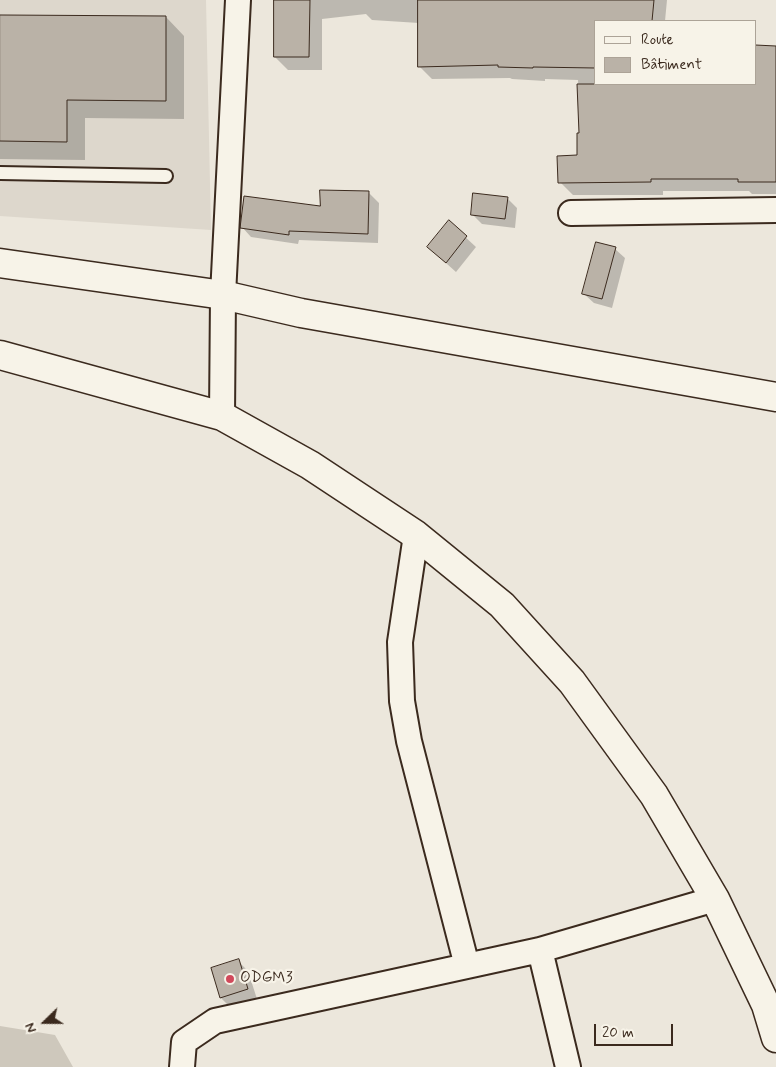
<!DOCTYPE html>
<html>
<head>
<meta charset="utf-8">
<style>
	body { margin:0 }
	#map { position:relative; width:776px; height:1067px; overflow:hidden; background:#ece7dc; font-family:Mynerve,sans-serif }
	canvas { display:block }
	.legend { position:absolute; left:594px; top:20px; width:162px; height:65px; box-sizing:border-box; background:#f7f3e8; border:1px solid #aca397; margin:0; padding:6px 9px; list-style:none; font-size:15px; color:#3b2a1e }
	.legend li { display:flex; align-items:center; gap:10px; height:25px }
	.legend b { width:25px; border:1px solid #aca397 }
	.north { position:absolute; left:20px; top:997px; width:50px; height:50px; -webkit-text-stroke:4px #f7f3e8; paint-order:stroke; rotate:248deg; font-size:14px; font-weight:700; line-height:20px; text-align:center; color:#3b2a1e }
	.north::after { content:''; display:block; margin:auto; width:18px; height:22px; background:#3b2a1e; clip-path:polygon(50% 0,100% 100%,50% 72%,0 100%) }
	.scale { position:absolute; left:594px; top:1024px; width:79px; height:22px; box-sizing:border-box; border:2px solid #3b2a1e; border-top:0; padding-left:6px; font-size:15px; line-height:18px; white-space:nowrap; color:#3b2a1e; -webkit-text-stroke:4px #f7f3e8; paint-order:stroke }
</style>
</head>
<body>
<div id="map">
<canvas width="776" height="1067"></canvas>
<ul class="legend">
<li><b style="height:6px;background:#f7f3e8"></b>Route</li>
<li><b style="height:14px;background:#bab2a7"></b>Bâtiment</li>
</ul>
<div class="north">N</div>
<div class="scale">20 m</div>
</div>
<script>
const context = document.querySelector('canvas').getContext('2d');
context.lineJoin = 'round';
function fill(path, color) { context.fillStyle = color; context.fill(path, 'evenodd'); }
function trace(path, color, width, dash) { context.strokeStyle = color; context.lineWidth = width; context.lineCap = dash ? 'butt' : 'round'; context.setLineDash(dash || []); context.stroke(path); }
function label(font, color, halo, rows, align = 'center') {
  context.font = font + ' Mynerve,sans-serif'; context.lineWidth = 4.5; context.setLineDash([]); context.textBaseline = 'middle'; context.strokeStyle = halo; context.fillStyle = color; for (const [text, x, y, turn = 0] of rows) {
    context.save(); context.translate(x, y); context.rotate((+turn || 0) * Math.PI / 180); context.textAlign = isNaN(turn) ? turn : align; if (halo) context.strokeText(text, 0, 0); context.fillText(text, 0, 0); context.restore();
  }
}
fill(new Path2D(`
	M0,0H206L211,230L0,216Z`), '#ddd7cc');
fill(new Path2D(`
	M0,1026L55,1035L73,1067H0Z`), '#cec8bc');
fill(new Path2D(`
	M276,0H667L665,21H595V84H755V46L776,47V194H752L749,191H663V195H573L560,182L579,156L580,134L578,80L545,79V81L512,79L510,78L432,79L419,66V23L372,20L366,14L322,19V70H288L275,57Z
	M0,16L166,17L184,36V119L85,118V160L0,159Z
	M369,193L379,203L378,243L299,240L298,244L251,237L242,227L321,208Z
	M507,198L517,208L515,228L482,224L472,214Z
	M449,222L476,247L456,272L428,247Z
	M615,249L625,258L612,308L594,303L584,294Z
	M238,961L248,971L257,999L231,1008L221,998Z`), '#0003');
const building = new Path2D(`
	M274,0H310L309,57H274Z
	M418,0H654L652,21H595V68L533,67V68L498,67V65L418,67Z
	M0,15L166,16V101L67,100V142L0,141Z
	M755,45L776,46V182H738V179H651V182L558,183L557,156L577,155V133H579L577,84H755Z
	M320,190L369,191L368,234L289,231V235L240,228L244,196L320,206Z
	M473,193L508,197L505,219L471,215Z
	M449,220L467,236L446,263L427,247Z
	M596,242L616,247L602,299L582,294Z
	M239,959L248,989L220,998L211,968Z`);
fill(building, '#bab2a7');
trace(building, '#3b2a1e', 1);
const service = new Path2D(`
	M0,173L166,176`);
const minor = new Path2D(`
	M571,213L776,210
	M222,416L223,295L238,0
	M416,535L400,642L402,701L409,741L467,966
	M540,950L568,1067
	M182,1067L184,1042L215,1021L540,950L715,899`);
const tertiary = new Path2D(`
	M0,355L222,416L310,465L416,535L502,605L572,682L654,795L715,899L766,1005L776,1038`);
const primary = new Path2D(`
	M0,263L223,295L301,313L776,397`);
trace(service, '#3b2a1e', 16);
trace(minor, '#3b2a1e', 28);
trace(tertiary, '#3b2a1e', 31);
trace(primary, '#3b2a1e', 31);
trace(service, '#f7f3e8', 12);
trace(minor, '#f7f3e8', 24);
trace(tertiary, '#f7f3e8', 28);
trace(primary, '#f7f3e8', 28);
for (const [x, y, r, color] of [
	[230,979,5,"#d1495b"]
]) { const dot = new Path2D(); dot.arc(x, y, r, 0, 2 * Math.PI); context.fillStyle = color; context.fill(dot); trace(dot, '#f7f3e8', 2); }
label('16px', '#3b2a1e', '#f7f3e8', [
	["ODGM3",240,979]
], 'left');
</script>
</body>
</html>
